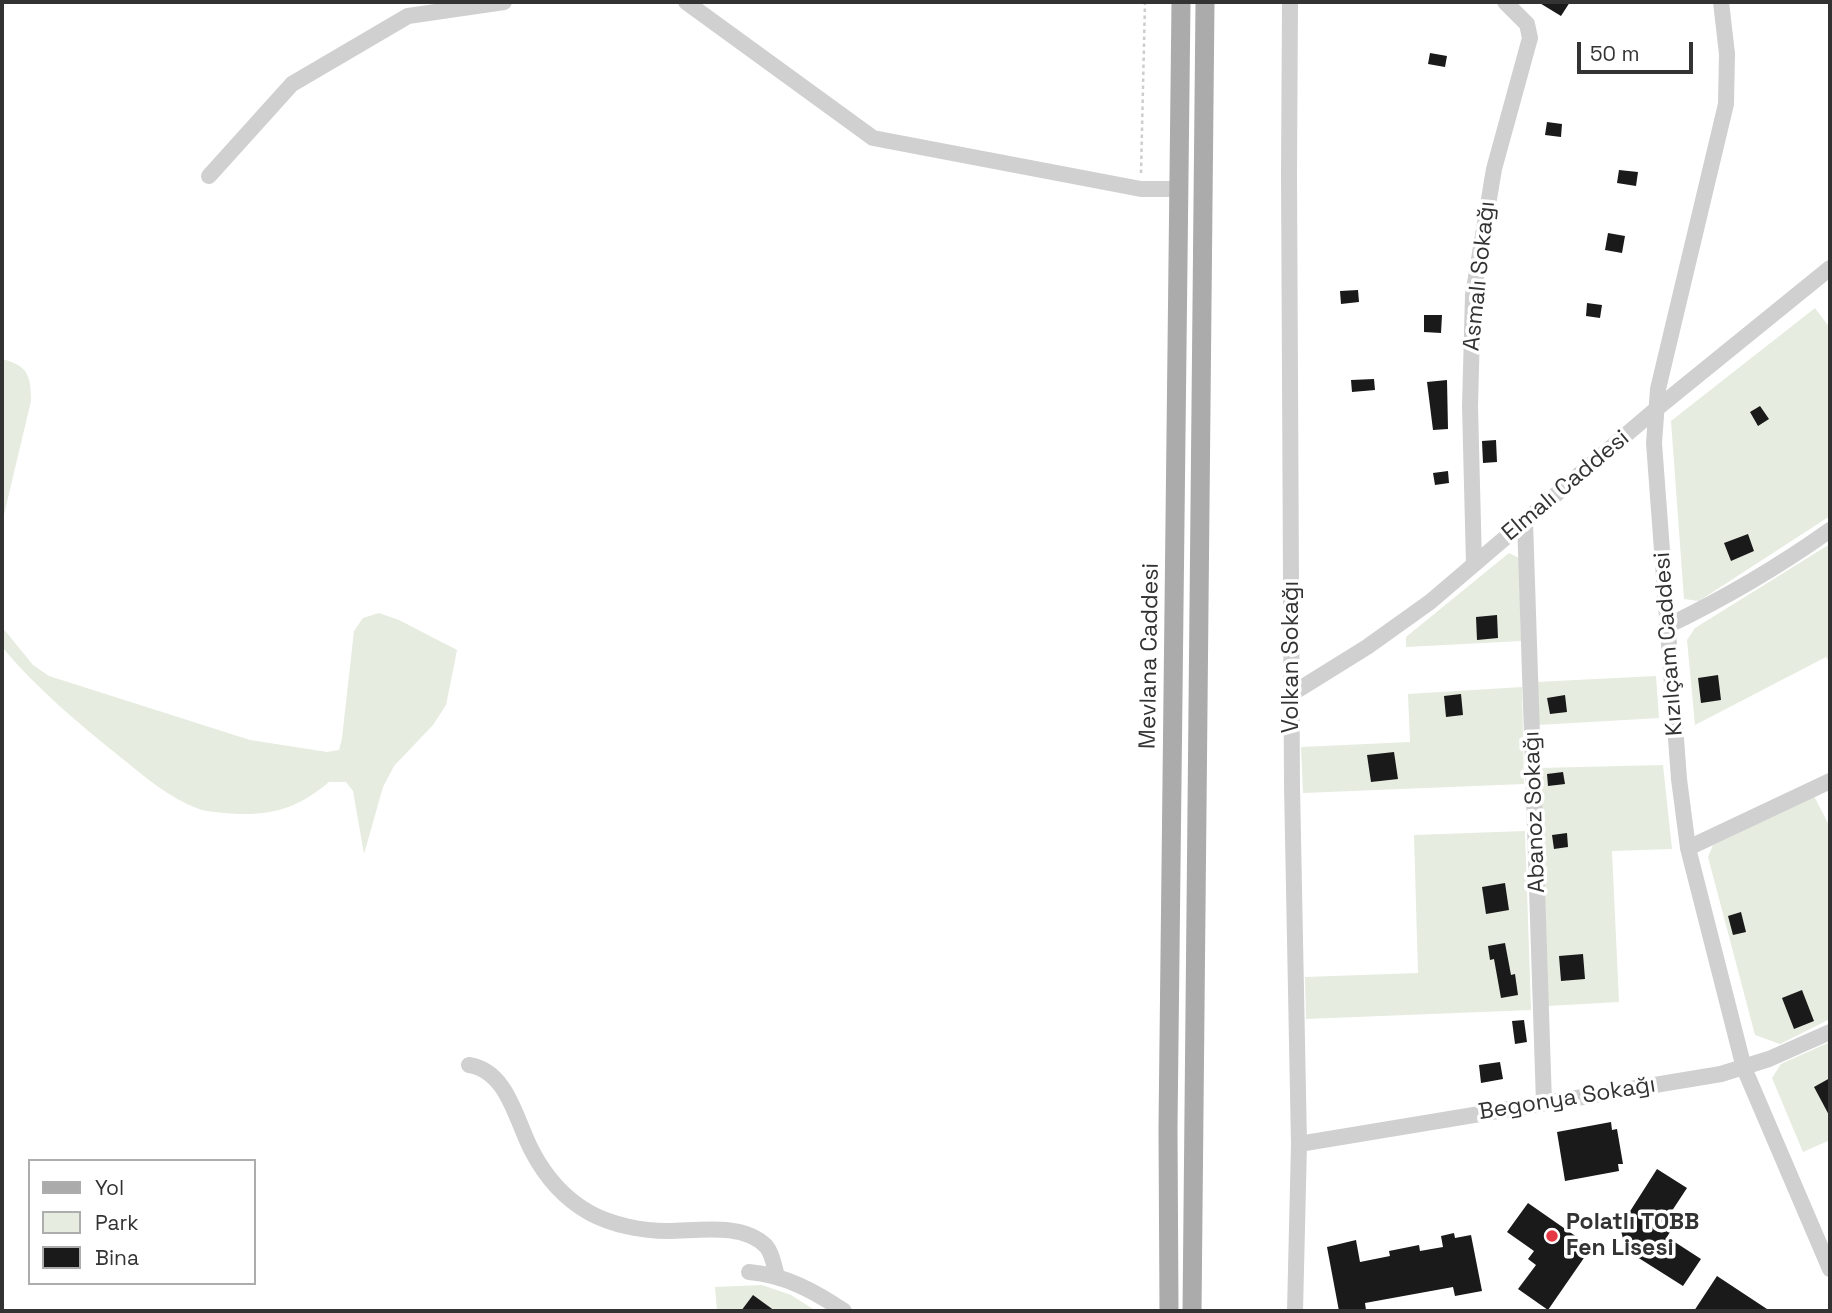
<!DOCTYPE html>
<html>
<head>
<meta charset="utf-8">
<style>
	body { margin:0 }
	#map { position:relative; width:1832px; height:1313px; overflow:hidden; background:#fff; font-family:"Space Grotesk",sans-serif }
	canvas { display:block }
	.frame { position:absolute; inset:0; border:4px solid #333; pointer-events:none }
	.legend { position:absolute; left:28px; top:1159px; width:228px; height:126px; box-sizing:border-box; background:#fff; border:2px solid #adadad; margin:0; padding:9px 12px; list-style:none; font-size:21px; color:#333 }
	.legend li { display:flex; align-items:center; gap:14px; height:35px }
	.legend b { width:35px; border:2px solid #adadad }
	.scale { position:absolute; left:1577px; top:42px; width:116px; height:32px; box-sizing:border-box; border:4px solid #333; border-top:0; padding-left:9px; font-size:21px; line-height:24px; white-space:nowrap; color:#333; -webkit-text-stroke:5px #fff; paint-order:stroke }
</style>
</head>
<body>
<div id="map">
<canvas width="1832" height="1313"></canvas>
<div class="frame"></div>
<ul class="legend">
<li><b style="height:9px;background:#ababab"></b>Yol</li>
<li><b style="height:19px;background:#e6ecdf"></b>Park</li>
<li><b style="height:19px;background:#1a1a1a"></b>Bina</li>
</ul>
<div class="scale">50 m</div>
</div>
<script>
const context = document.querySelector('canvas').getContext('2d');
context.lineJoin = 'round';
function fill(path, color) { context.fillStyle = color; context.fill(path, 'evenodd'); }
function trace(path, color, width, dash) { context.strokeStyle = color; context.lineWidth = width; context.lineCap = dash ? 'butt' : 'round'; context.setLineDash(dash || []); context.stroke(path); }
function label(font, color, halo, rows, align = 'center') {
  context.font = font + ' "Space Grotesk",sans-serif'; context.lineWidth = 7; context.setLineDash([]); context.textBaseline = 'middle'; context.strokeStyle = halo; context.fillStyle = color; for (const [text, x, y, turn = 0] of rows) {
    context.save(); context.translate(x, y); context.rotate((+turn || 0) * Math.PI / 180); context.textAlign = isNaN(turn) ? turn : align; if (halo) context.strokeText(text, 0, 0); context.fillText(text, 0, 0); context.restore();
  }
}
fill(new Path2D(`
	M1815,308L1830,328V516L1699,601L1684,599L1671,421Z
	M2,359C28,366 31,375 31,401L2,523Z
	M1830,544V663L1826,657L1695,725L1687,640L1695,628Z
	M1509,553L1519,558L1521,641L1406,647V637Z
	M379,613L399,620L457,650L446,705L433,725L394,766L383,787L364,854L353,791L346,782H329C296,810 268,817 225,813C217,812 207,812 199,809C169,798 144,776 119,756C78,723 35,687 2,647V627L33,665L49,676L250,740L327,752L339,750L342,738L354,631L363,618Z
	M1656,676L1659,718L1538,725L1536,682Z
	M1522,687L1524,784L1303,793L1301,747L1410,742L1408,694Z
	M1663,765L1672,849L1612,851L1619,1002L1548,1006L1539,768Z
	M1814,796L1830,827V1019L1780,1044L1755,1035L1708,857L1713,845Z
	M1525,831L1531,1010L1306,1019L1305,977L1418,973L1414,835Z
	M1830,1042V1140L1803,1152L1772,1078L1781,1064Z
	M762,1285L791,1295L816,1311H717L715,1287Z`), '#e6ecdf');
fill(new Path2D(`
	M1538,2H1570L1561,16Z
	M1430,53L1447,56L1445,67L1428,64Z
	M1547,122L1562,124L1561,137L1545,135Z
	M1619,170L1638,172L1636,186L1617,183Z
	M1608,233L1625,236L1622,253L1605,250Z
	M1358,290L1359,302L1341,304L1340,291Z
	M1587,303L1602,305L1600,318L1586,316Z
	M1424,315H1442L1441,333L1424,332Z
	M1374,379L1375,390L1352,392L1351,380Z
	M1447,380L1448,429L1433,430L1427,382Z
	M1760,406L1769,419L1758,426L1750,412Z
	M1496,440L1497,462L1483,463L1482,441Z
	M1448,471L1449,483L1435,485L1433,473Z
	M1748,534L1754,551L1731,561L1724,543Z
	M1497,615L1498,638L1477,640L1476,617Z
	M1718,675L1721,700L1701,703L1698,678Z
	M1461,694L1463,715L1446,717L1444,696Z
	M1565,695L1567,712L1550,714L1547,698Z
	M1394,752L1398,779L1371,782L1367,755Z
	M1563,772L1565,784L1548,786L1547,774Z
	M1567,833L1568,847L1554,849L1552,835Z
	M1505,883L1509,910L1486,914L1482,887Z
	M1741,912L1746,932L1733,935L1728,916Z
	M1505,943L1511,975L1515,974L1518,995L1501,998L1494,959L1490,960L1488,946Z
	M1583,954L1585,979L1561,981L1559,956Z
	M1802,990L1814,1021L1794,1029L1782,998Z
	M1524,1020L1527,1042L1515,1044L1512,1021Z
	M1500,1062L1503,1079L1481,1083L1479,1065Z
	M1830,1078V1117L1814,1087Z
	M1611,1122L1612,1130L1617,1129L1623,1164H1618L1619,1171L1565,1181L1557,1132Z
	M1657,1169L1687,1188L1662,1226L1670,1232L1667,1237L1701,1259L1683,1286L1626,1250L1620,1227Z
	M1528,1203L1584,1242L1587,1248L1586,1255L1548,1310L1518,1289L1536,1265L1528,1259L1534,1251L1507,1232Z
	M1454,1233L1455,1238L1471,1235L1482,1291L1455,1296L1453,1287L1365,1303L1366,1310L1339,1311L1327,1247L1356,1240L1360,1262L1390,1256L1389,1251L1419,1245L1420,1251L1443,1247L1441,1236Z
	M1717,1276L1770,1311H1694Z
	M753,1295L775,1311H741Z`), '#1a1a1a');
trace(new Path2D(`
	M1141,173L1145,2`), '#cdcdcd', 2.5, [3.5, 3.5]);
trace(new Path2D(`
	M686,2L873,138L1141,189H1179
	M1290,2L1289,173L1292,786L1299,1144L1295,1311
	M1721,2L1727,54L1726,104L1658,389L1654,443L1679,779L1688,848L1744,1068L1830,1269
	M209,176L292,84L408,16L504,2
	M1525,521L1544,1103
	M1474,564L1470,406L1473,295L1494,169L1530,38L1527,24L1505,2
	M1667,626C1725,598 1778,567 1830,530
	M1293,693L1367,647L1430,602L1655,410L1830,268
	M1688,848L1830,781
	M469,1065C508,1071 516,1121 532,1151C545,1176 565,1199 590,1213C612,1225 642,1231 668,1231C697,1231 742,1222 766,1246C773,1254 774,1267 777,1276
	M1299,1144L1721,1074L1769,1059L1830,1032
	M749,1272C785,1275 814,1291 844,1311`), '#d0d0d0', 16);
trace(new Path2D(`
	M1169,1311L1168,1127L1181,2
	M1192,1311L1205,2`), '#ababab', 19);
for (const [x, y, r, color] of [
	[1552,1236,7,"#e63946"]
]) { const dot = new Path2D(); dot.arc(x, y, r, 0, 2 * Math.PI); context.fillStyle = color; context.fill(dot); trace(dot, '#fff', 2.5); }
label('23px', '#333', '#fff', [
	["Asmalı Sokağı",1480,276,-84],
	["Elmalı Caddesi",1566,486,-40],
	["Kızılçam Caddesi",1669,644,-94],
	["Mevlana Caddesi",1150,656,-89],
	["Volkan Sokağı",1292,657,-90],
	["Abanoz Sokağı",1535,812,-92],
	["Begonya Sokağı",1567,1099,-9]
]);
label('bold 23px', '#333', '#fff', [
	["Polatlı TOBB",1566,1223],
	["Fen Lisesi",1566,1249]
], 'left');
</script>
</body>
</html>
